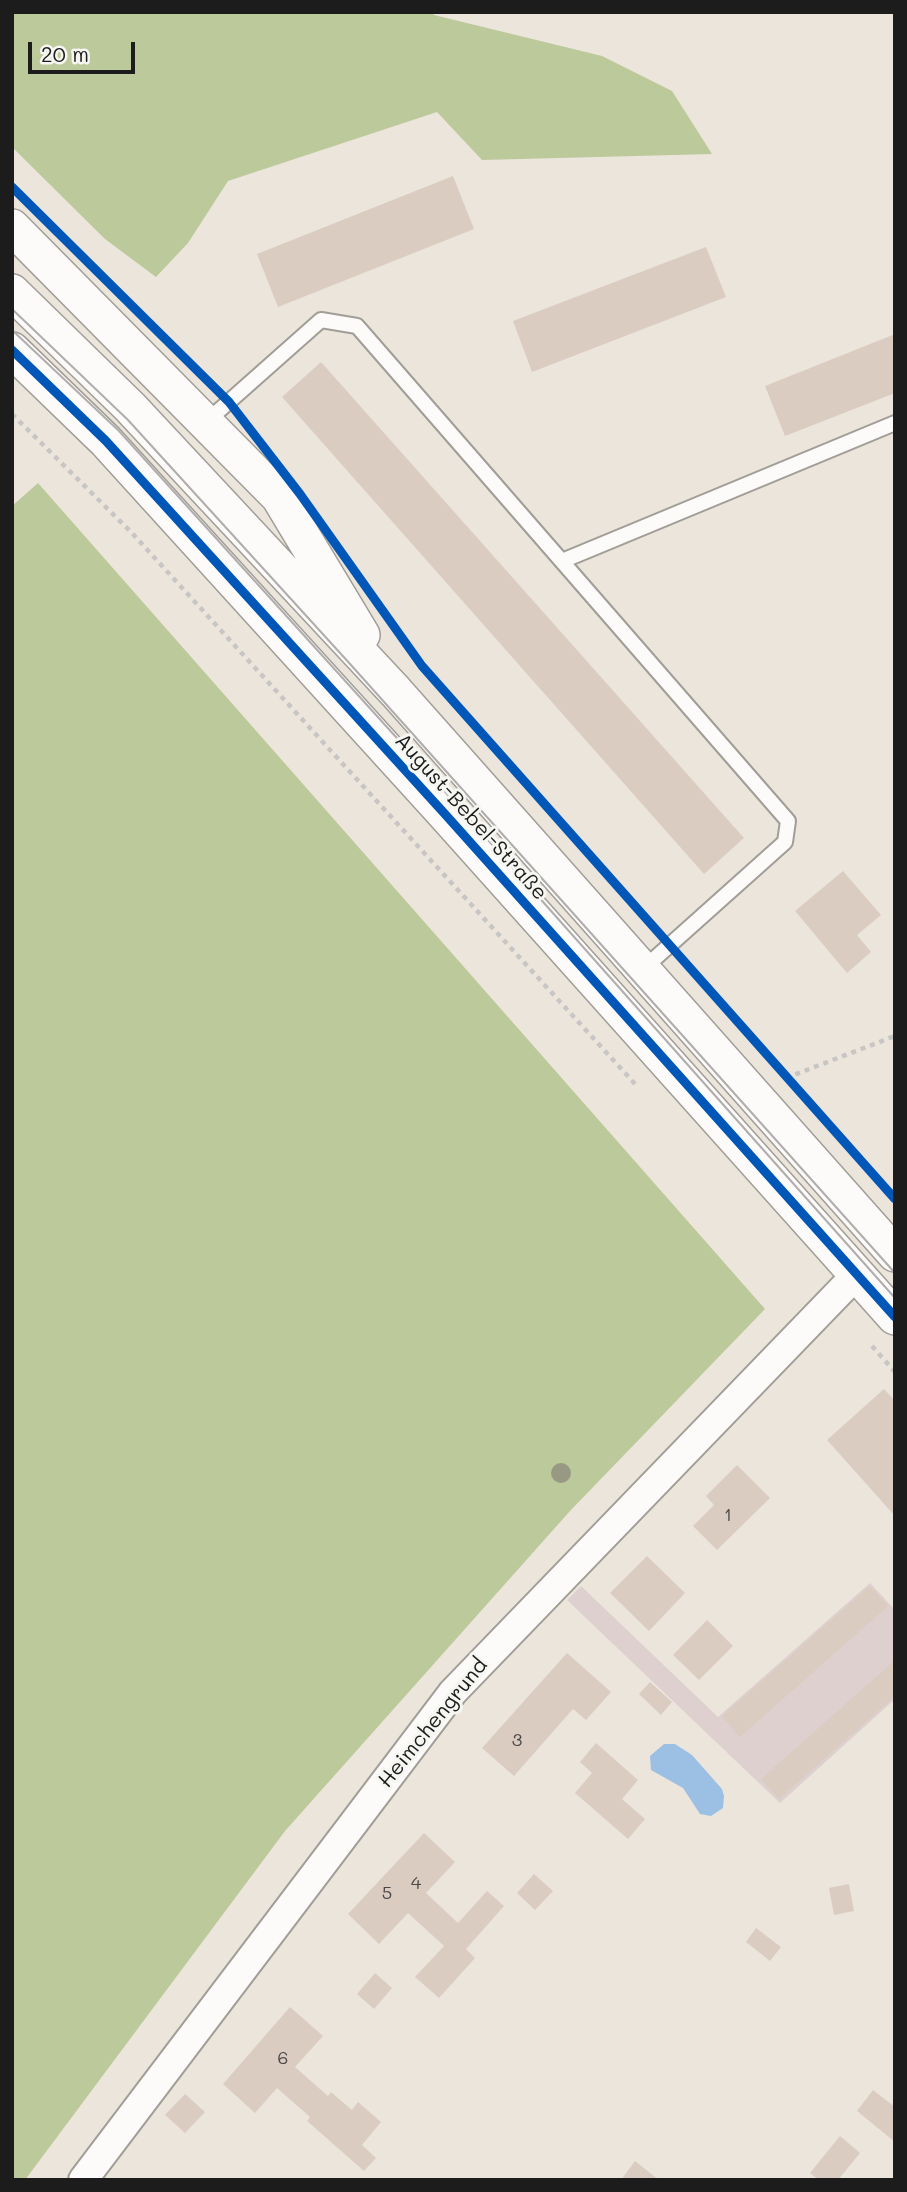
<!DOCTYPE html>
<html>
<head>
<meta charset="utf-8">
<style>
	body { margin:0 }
	#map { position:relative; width:907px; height:2192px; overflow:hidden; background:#ece5db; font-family:Mali,sans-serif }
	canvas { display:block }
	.frame { position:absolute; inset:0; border:14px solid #1c1c1c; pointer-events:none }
	.scale { position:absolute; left:28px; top:42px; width:107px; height:32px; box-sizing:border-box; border:4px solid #1c1c1c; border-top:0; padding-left:9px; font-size:21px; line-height:24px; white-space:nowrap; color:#1c1c1c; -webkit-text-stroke:5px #f6f6f2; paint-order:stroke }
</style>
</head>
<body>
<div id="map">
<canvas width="907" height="2192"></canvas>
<div class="frame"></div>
<div class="scale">20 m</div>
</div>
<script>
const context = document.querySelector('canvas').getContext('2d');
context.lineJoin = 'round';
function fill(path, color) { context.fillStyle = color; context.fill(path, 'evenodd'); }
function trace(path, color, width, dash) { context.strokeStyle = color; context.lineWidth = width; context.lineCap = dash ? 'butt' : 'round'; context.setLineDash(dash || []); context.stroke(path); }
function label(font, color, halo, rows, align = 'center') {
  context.font = font + ' Mali,sans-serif'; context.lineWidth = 6; context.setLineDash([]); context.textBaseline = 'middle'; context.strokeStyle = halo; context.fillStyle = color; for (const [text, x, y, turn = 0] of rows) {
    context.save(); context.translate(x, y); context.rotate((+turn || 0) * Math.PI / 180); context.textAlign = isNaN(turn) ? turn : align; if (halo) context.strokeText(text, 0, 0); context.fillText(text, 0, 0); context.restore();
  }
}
fill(new Path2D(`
	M870,1583L895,1610V1699L780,1803L567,1600L581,1586L718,1717Z`), '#ded0ce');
fill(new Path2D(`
	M12,12H432L434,15L602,56L672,91L712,154L482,160L437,112L228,181L188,243L156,277L105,239L12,147Z
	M38,483L765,1309L570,1511L285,1831L25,2180H12V506Z`), '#bcc99a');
fill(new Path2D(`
	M664,1744H675L692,1755L722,1789L724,1796L723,1808L711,1816L700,1814L683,1788L651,1770L650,1756Z`), '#9cc0e4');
fill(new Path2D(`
	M453,176L474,229L278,307L257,254Z
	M706,247L726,297L532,372L513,321Z
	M895,334V393L785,436L765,386Z
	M321,362L744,838L704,874L282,397Z
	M843,871L881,915L857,935L871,952L847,973L795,911Z
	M884,1389L895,1401V1516L827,1440Z
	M737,1465L770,1498L717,1550L693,1526L714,1505L706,1496Z
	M647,1556L685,1593L649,1631L610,1593Z
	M870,1586L888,1606L740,1737L722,1716Z
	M707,1620L733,1646L699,1680L673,1655Z
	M567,1653L611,1692L586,1720L573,1709L514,1776L482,1748Z
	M895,1660V1696L779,1799L761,1779Z
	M650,1682L672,1702L661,1715L639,1694Z
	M596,1743L638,1780L622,1799L645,1819L628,1839L575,1793L592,1773L580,1762Z
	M424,1833L455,1862L426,1893L458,1923L487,1891L504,1906L466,1949L475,1958L439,1998L415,1977L444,1946L408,1913L379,1944L348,1914Z
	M534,1874L553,1891L535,1910L517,1893Z
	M849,1884L854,1911L834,1915L829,1888Z
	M756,1928L781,1947L770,1961L746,1942Z
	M375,1973L392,1988L374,2009L357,1994Z
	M290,2007L323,2036L295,2067L328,2096L331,2092L352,2110L358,2102L381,2122L362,2145L376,2158L364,2171L307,2121L310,2117L277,2088L255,2113L223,2084Z
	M873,2090L895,2107V2142L857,2111Z
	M185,2094L205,2112L185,2133L165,2115Z
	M840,2136L860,2153L838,2180H819L810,2173Z
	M635,2161L659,2180H621Z`), '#dbccc2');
const service = new Path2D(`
	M206,422L321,320L357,326L788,821L785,842L643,969
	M562,561L895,423`);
const minor = new Path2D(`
	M83,2180L453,1692L857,1274`);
const tertiary = new Path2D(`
	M12,227L279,497L362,635
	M12,292L130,407L396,692L895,1254
	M12,350L106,441L444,813L895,1317`);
trace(service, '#a19d97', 18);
trace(minor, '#a19d97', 32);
trace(tertiary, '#a19d97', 38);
trace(new Path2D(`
	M12,414L132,533L636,1085
	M398,631L417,658
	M786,1078L895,1036
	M872,1346L895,1372`), '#c7c6c4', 4.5, [5, 5]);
trace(service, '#fcfbfa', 14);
trace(minor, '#fcfbfa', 28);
trace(tertiary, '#fcfbfa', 35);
trace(new Path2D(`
	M12,309L128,420L351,665L895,1273
	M12,330L119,431L424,768L895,1298`), '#afaeac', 2);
trace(new Path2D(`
	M12,187L229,402L300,494L422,666L895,1199
	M12,350L106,441L444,813L895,1317`), '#0057b8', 9);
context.fillStyle = '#989982';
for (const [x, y] of [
	[561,1473]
]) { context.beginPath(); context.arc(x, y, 10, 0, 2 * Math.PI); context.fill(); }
label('18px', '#4c4846', null, [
	["1",728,1515],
	["3",517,1740],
	["4",416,1883],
	["5",387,1893],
	["6",283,2058]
]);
label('21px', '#1c1c1c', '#f6f6f2', [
	["August-Bebel-Straße",471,817,48],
	["Heimchengrund",433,1723,-51]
]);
</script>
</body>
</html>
